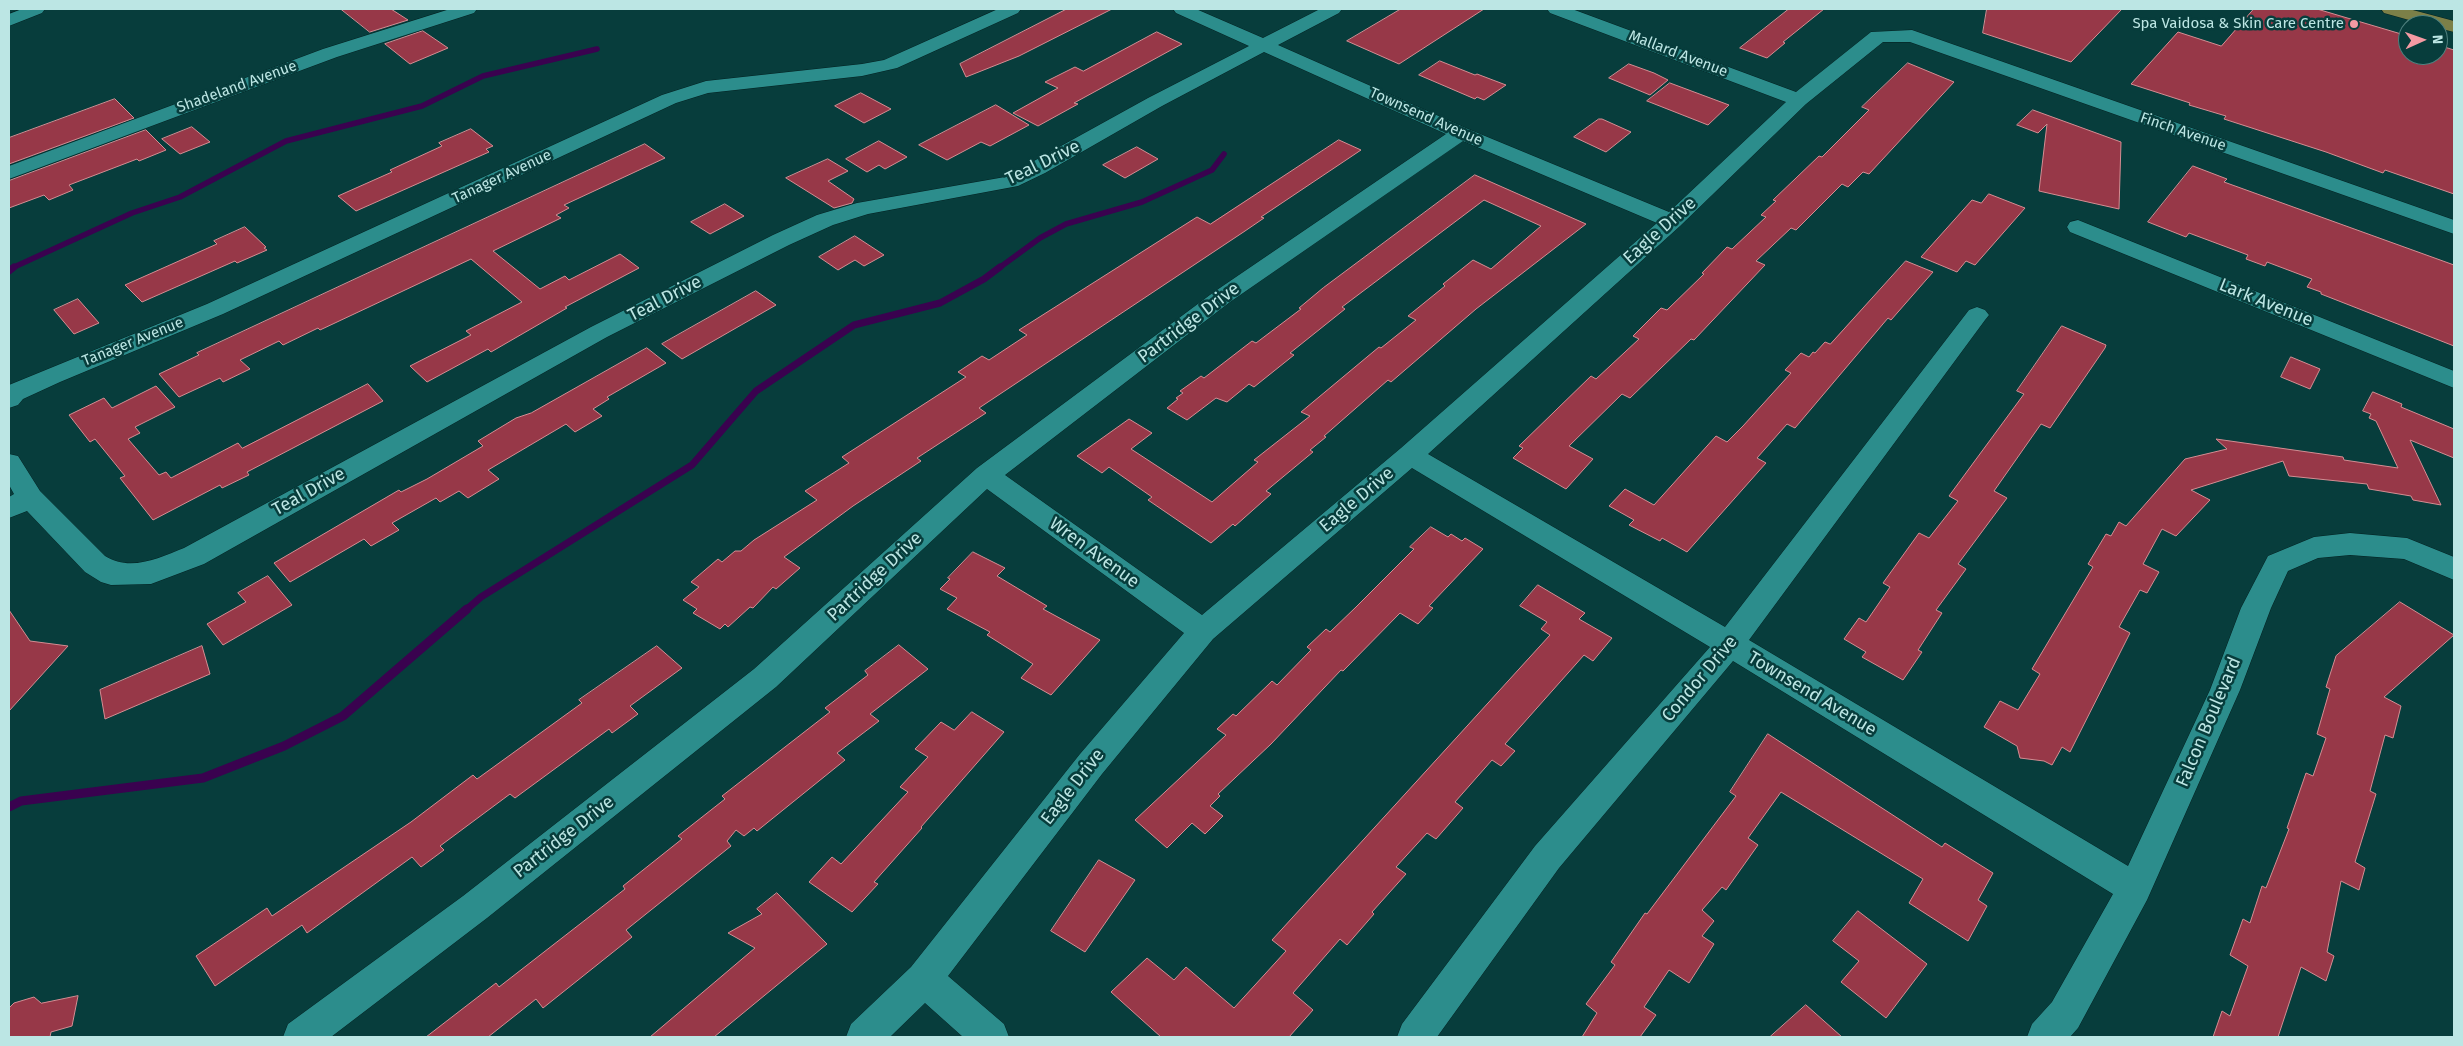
<!DOCTYPE html>
<html>
<head>
<meta charset="utf-8">
<style>
	body { margin:0 }
	#map { position:relative; width:2463px; height:1046px; overflow:hidden; background:#073d3c; font-family:"Fira Sans",sans-serif }
	canvas { display:block }
	.frame { position:absolute; inset:0; border:10px solid #bce6e4; pointer-events:none }
	.north { position:absolute; left:2398px; top:15px; width:50px; height:50px; box-sizing:border-box; background:#073d3c; border:1px solid #4f817f; border-radius:50%; rotate:88deg; font-size:14px; font-weight:700; line-height:20px; text-align:center; color:#bce6e4 }
	.north::after { content:''; display:block; margin:auto; width:18px; height:22px; background:#f49aa3; clip-path:polygon(50% 0,100% 100%,50% 72%,0 100%) }
</style>
</head>
<body>
<div id="map">
<canvas width="2463" height="1046"></canvas>
<div class="frame"></div>
<div class="north">N</div>
</div>
<script>
const context = document.querySelector('canvas').getContext('2d');
context.lineJoin = 'round';
function trace(path, color, width, dash) { context.strokeStyle = color; context.lineWidth = width; context.lineCap = dash ? 'butt' : 'round'; context.setLineDash(dash || []); context.stroke(path); }
function fill(path, color) { context.fillStyle = color; context.fill(path, 'evenodd'); }
function label(font, color, halo, rows, align = 'center') {
  context.font = font + ' "Fira Sans",sans-serif'; context.lineWidth = 5; context.setLineDash([]); context.textBaseline = 'middle'; context.strokeStyle = halo; context.fillStyle = color; for (const [text, x, y, turn = 0] of rows) {
    context.save(); context.translate(x, y); context.rotate((+turn || 0) * Math.PI / 180); context.textAlign = isNaN(turn) ? turn : align; if (halo) context.strokeText(text, 0, 0); context.fillText(text, 0, 0); context.restore();
  }
}
trace(new Path2D(`
	M12,268L132,213L180,197L286,141L422,106L483,76L597,49
	M999,268L1040,238L1066,224L1142,202L1212,170L1224,154`), '#3a024f', 5.5);
trace(new Path2D(`
	M9,271L14,267
	M466,610L481,597L692,465L756,391L854,325L940,303L984,279L1000,267`), '#3a024f', 7);
trace(new Path2D(`
	M9,807L21,801L203,778L284,746L343,716L467,609`), '#3a024f', 9);
const building = new Path2D(`
	M341,9H391L408,20L370,32Z
	M1067,9H1112L1019,56L966,77L960,64Z
	M1401,9H1484L1399,64L1347,41Z
	M1789,9H1824L1783,42L1785,43L1767,58L1740,48Z
	M1987,9H2122L2071,62L1983,33Z
	M2254,9H2317L2408,36V55H2438V45L2454,50V194L2385,170L2383,173L2326,152L2224,119L2226,116L2189,105L2190,103L2131,84L2178,32L2221,46Z
	M423,31L448,48L410,64L385,44Z
	M1157,32L1182,44L1074,103L1078,104L1038,126L1013,113L1058,88L1045,82L1075,67L1083,71Z
	M1440,61L1475,75L1477,74L1506,85L1484,100L1477,97L1475,99L1419,75Z
	M1908,63L1954,82L1869,174L1863,172L1848,187L1842,184L1796,230L1791,228L1756,261L1765,265L1694,340L1691,339L1630,398L1622,394L1569,446L1593,459L1566,489L1513,458L1523,448L1519,446L1591,376L1596,379L1639,339L1633,336L1661,308L1667,310L1704,274L1702,273L1727,247L1732,249L1766,217L1761,215L1776,201L1773,200L1819,156L1822,157L1869,110L1862,107Z
	M1629,64L1654,73L1668,80L1650,95L1609,78Z
	M1670,83L1729,105L1708,125L1647,101Z
	M861,93L891,109L864,123L835,106Z
	M115,99L134,118L9,164V138Z
	M996,105L1029,125L990,146L981,142L947,160L919,145Z
	M2033,110L2121,142L2119,209L2039,191L2047,124L2038,133L2017,125Z
	M1599,119H1602L1631,132L1606,152L1574,137Z
	M192,127L210,142L180,154L162,139Z
	M471,129L493,146L486,149L489,152L356,211L338,196L392,172L390,170L442,146L439,143Z
	M146,130L166,150L139,161L137,159L69,185L73,190L49,200L44,195L9,208V181Z
	M1339,140L1361,150L1261,217L1264,218L1245,231L979,408L986,413L917,458L921,461L853,506L784,557L800,568L776,589L773,587L753,608L750,607L728,627L725,624L720,629L693,613L697,609L683,600L699,587L691,582L718,559L722,562L735,551H741L754,540L817,500L805,491L849,463L842,457L966,377L958,372L982,356L989,360L1027,335L1019,330L1197,217L1210,224Z
	M879,141L907,157L885,169L879,165L867,172L846,159Z
	M645,144L665,158L564,205L569,208L556,215L561,218L493,251L540,289L565,276L569,280L620,254L639,268L565,307L567,308L491,352L488,349L427,382L410,366L471,335L466,331L522,302L471,259L320,330L318,328L283,345L279,341L240,360L250,369L223,382L220,378L179,397L159,374L199,355L197,353Z
	M1137,147L1158,159L1125,178L1103,165Z
	M828,159L848,171L828,181L854,199L852,203L834,208L786,178Z
	M2193,166L2227,179L2224,182L2454,265V346L2321,294V292L2307,287L2312,279L2267,262L2265,266L2246,259L2248,255L2189,233L2186,237L2148,222Z
	M1475,175L1586,224L1476,309L1391,382L1388,380L1324,436L1326,437L1310,450L1313,452L1266,491L1271,494L1235,526L1233,524L1211,543L1148,500L1152,497L1109,467L1102,473L1077,456L1129,419L1152,433L1131,449L1212,502L1258,462L1254,460L1310,416L1301,412L1379,347L1381,348L1416,320L1408,316L1445,286L1443,284L1473,260L1491,269L1541,226L1484,200L1342,307L1345,309L1290,353L1294,355L1254,387L1249,384L1227,402L1216,398L1187,420L1167,408L1178,399L1176,398L1183,393L1180,391L1201,376L1204,378L1252,341L1256,343L1301,309L1299,308L1323,288Z
	M1989,194L2025,208L1975,265L1966,261L1957,272L1921,257L1972,200L1981,203Z
	M725,204L744,216L710,234L691,222Z
	M245,227L266,247L264,248L267,250L237,263L235,261L142,302L125,285L217,244L214,241Z
	M855,236L884,255L864,266L855,260L838,270L819,257Z
	M1906,261L1933,272L1891,320L1888,318L1795,428L1787,424L1757,458L1766,463L1687,552L1662,538L1660,541L1629,525L1634,520L1609,506L1625,489L1654,505L1716,436L1727,442L1743,426L1791,373L1785,370L1801,353L1809,357L1813,352L1815,353L1825,342L1830,344Z
	M756,291L776,305L682,359L662,344Z
	M78,299L99,323L74,334L54,310Z
	M2062,326L2106,345L2105,348L2050,428L2041,424L1994,491L2007,498L1958,564L1966,569L1936,610L1942,613L1918,650L1922,652L1903,680L1862,657L1866,652L1844,639L1859,618L1866,622L1890,587L1883,583L1919,533L1929,538L1958,501L1949,496L2024,394L2017,391Z
	M647,348L666,363L607,397L609,399L593,409L602,416L575,432L566,424L488,470L499,479L468,498L459,491L440,502L436,498L392,523L399,530L371,546L364,539L290,582L274,563L399,490L401,492L427,479L483,446L478,441L516,418L531,413Z
	M2291,357L2320,369L2310,389L2281,377Z
	M368,384L383,401L247,472L249,475L222,488L220,485L153,520L120,478L125,476L95,439L90,442L69,415L104,398L112,408L156,386L175,407L135,427L140,433L128,439L159,475L166,472L171,478L238,443L242,448Z
	M2373,392L2402,404L2401,407L2454,429V458L2410,440L2441,505L2413,500L2411,496L2369,489L2367,484L2289,476L2283,461L2191,490L2210,500L2176,536L2162,529L2143,564L2159,572L2147,593L2140,590L2119,627L2130,633L2070,752L2062,747L2052,765L2044,761L2020,758L2017,746L1984,727L2000,701L2018,710L2040,674L2032,669L2093,567L2088,564L2106,534L2111,536L2119,522L2126,526L2185,459L2227,449L2216,439L2343,457L2344,460L2398,468L2376,421L2369,418L2371,414L2363,411Z
	M1431,527L1448,537L1451,534L1462,541L1465,538L1483,549L1429,606L1433,608L1418,624L1400,613L1343,671L1341,670L1271,744L1218,794L1220,796L1210,806L1223,816L1205,834L1192,823L1167,848L1135,820L1226,735L1217,729L1233,714L1236,716L1272,681L1277,685L1311,650L1307,647L1326,629L1330,632L1356,607L1414,549L1410,547Z
	M973,552L1005,568L997,576L1047,606L1043,609L1100,640L1051,695L1021,678L1033,664L987,635L990,632L947,609L957,598L940,589L950,579L948,578Z
	M268,576L292,605L223,645L207,624L246,602L238,593Z
	M1538,585L1585,613L1579,619L1612,638L1593,661L1584,655L1505,744L1515,751L1501,766L1492,760L1455,802L1463,808L1436,839L1427,833L1396,867L1406,874L1372,912L1374,914L1347,945L1340,939L1293,993L1313,1010L1289,1037H1161L1111,992L1147,958L1174,980L1186,967L1234,1008L1286,951L1272,940L1550,635L1541,629L1547,622L1520,606Z
	M2400,602L2454,635L2384,697L2401,706L2393,738L2385,735L2370,791L2376,794L2355,862L2365,868L2359,890L2341,881L2327,952L2334,956L2326,981L2301,967L2278,1037H2213L2222,1011L2230,1016L2248,966L2230,955L2243,919L2250,923L2262,886L2266,888L2289,829L2287,828L2306,773L2313,776L2326,738L2317,734L2330,689L2326,687L2336,656Z
	M9,610L30,641L68,646L9,711Z
	M899,645L928,669L870,714L879,721L837,753L845,760L757,831L754,828L744,836L736,830L727,841L731,846L626,930L632,937L543,1008L536,999L488,1037H426L496,983L499,987L625,889L623,886L682,839L678,836L725,799L722,796L830,712L825,708L868,675L865,671Z
	M202,646L210,674L105,719L100,690Z
	M657,646L682,668L630,706L638,714L612,733L609,729L515,798L510,794L440,846L444,850L421,867L412,857L307,933L302,925L215,986L196,956L267,908L272,916L411,822L473,775L477,779L582,703L579,700Z
	M972,712L1004,732L921,827L922,828L874,882L878,884L852,912L809,882L832,857L841,864L908,792L900,787L928,757L915,749L941,722L954,730Z
	M1768,734L1942,847L1945,843L1993,873L1978,900L1987,906L1968,941L1909,903L1923,879L1781,792L1748,838L1758,845L1726,890L1722,887L1702,910L1714,921L1702,936L1714,944L1689,983L1669,970L1644,1007L1656,1015L1640,1037H1582L1597,1013L1586,1004L1615,965L1611,962L1645,913L1647,914L1736,796L1730,792Z
	M1099,860L1135,880L1085,952L1051,931Z
	M777,893L827,944L714,1037H650L755,948L728,933L762,914L757,909Z
	M1858,911L1927,964L1886,1018L1841,982L1859,961L1833,941Z
	M78,996L72,1026L51,1032L50,1037H9V1008L14,1003L34,997L41,1003Z
	M1806,1005L1842,1037H1770Z`);
fill(building, '#973848');
trace(building, '#d48d93', 1);
const minor = new Path2D(`
	M22,9H45L42,13L9,26V14Z
	M450,9H477L474,13L337,57L9,179V166L323,49Z
	M998,9H1021L1018,13L897,68L862,76L708,93L676,103L223,314L60,382L23,399L18,405L9,408V385L207,304L662,95L706,81L862,64L884,60Z
	M1173,9H1196L1263,38L1320,9H1342L1339,13L1278,45L1468,129L1669,212L1786,102L1550,13L1547,9H1572L1796,92L1871,32L1912,30L2454,220V234L1910,42H1883L1806,104L1680,226L1428,454L1725,627L1969,310L1977,307L1985,310L1989,315L1985,320L1749,640L2128,866L2210,690L2241,608L2268,556L2314,537L2350,533L2407,538L2454,557V580L2404,559L2350,555L2318,558L2288,571L2271,608L2240,690L2147,900L2078,1028L2070,1037H2027L2032,1024L2052,1002L2113,894L1733,661L1559,868L1437,1037H1397L1402,1024L1535,846L1710,647L1412,468L1213,639L1102,774L948,976L1004,1024L1009,1037H963L925,1003L890,1037H846L851,1024L911,967L1080,754L1184,633L987,489L776,687L487,918L331,1037H283L288,1024L463,896L754,669L977,468L1214,292L1446,134L1264,52L1162,106L1045,173L1018,186L868,214L833,225L789,245L607,337L204,564L151,584L111,585L101,582L85,572L27,511L9,518V497L14,494L9,485V454L18,456L40,491L105,556C130,572 159,558 184,548L591,327L773,235L817,215L857,203L1005,177L1148,98L1249,46L1176,13ZM1463,141L1657,223L1401,448L1202,615L1005,475L1230,302Z
	M2078,220L2454,371V388L2070,232L2067,227L2070,222Z`);
const major = new Path2D(`
	M2381,9H2409L2454,21V32L2438,28V25H2427L2384,13Z`);
trace(minor, '#042121', 1);
trace(major, '#042121', 1);
fill(minor, '#2c8d8c');
fill(major, '#7c8048');
for (const [x, y, r, color] of [
	[2354,24,5,"#f49aa3"]
]) { const dot = new Path2D(); dot.arc(x, y, r, 0, 2 * Math.PI); context.fillStyle = color; context.fill(dot); trace(dot, '#073d3c', 2); }
label('15px', '#bce6e4', '#073d3c', [
	["Spa Vaidosa & Skin Care Centre",2344,24]
], 'right');
label('15px', '#bce6e4', '#073d3c', [
	["Mallard Avenue",1678,54,21],
	["Shadeland Avenue",237,87,-20],
	["Townsend Avenue",1426,117,24],
	["Finch Avenue",2183,132,19],
	["Tanager Avenue",502,177,-25],
	["Tanager Avenue",133,342,-22]
]);
label('18px', '#bce6e4', '#073d3c', [
	["Teal Drive",1043,163,-26],
	["Eagle Drive",1660,231,-42],
	["Teal Drive",665,299,-27],
	["Lark Avenue",2266,303,22],
	["Partridge Drive",1189,323,-37],
	["Teal Drive",309,492,-29],
	["Eagle Drive",1357,500,-40],
	["Wren Avenue",1094,553,36],
	["Partridge Drive",875,577,-43],
	["Condor Drive",1700,679,-50],
	["Townsend Avenue",1812,694,31],
	["Falcon Boulevard",2209,722,-67],
	["Eagle Drive",1073,787,-52],
	["Partridge Drive",564,837,-38]
]);
</script>
</body>
</html>
